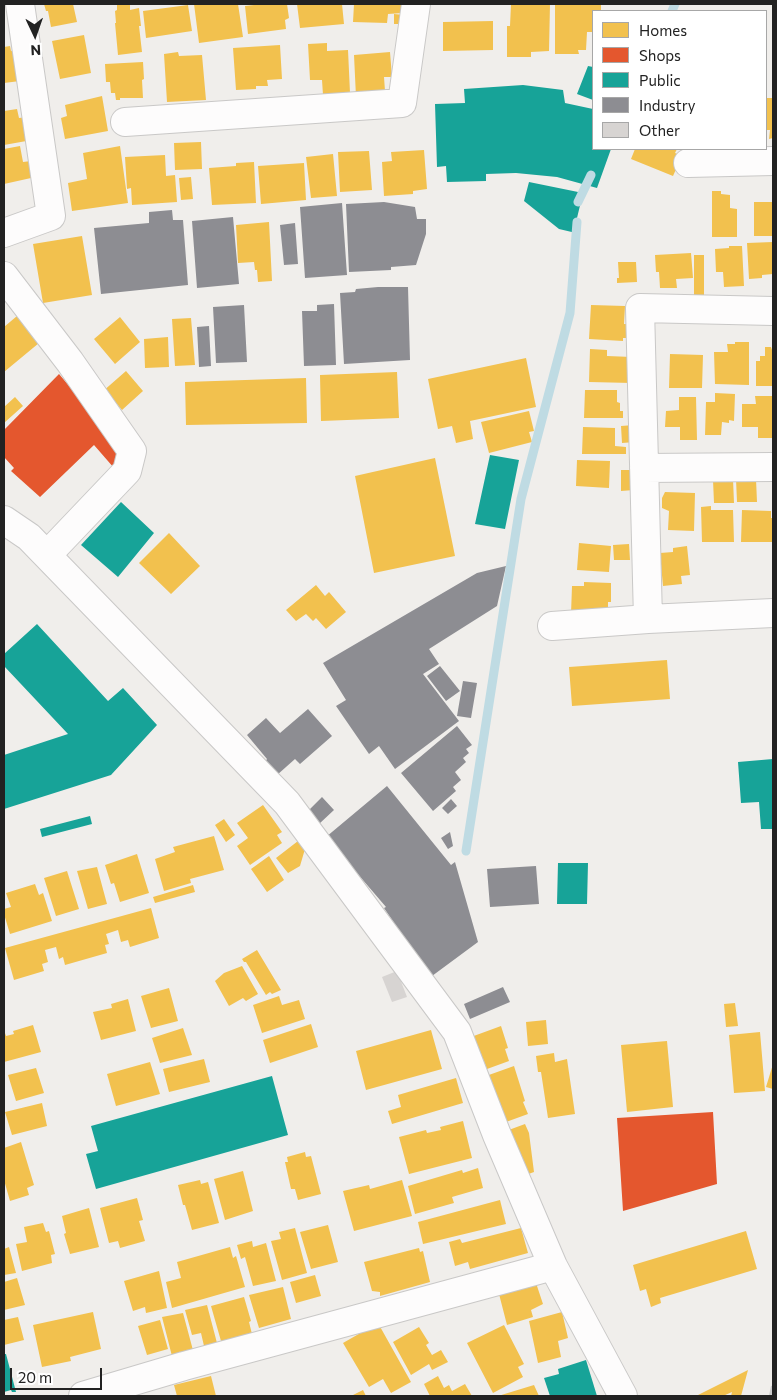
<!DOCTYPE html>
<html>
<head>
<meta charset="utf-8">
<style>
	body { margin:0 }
	#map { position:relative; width:777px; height:1400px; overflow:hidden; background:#f0eeeb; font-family:Commissioner,sans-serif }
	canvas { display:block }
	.frame { position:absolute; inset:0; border:5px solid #222; pointer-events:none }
	.legend { position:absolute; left:592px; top:10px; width:175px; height:140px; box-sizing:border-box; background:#fff; border:1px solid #a7a7a7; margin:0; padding:6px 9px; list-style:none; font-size:15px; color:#222 }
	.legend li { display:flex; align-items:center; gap:10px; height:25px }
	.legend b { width:25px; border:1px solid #a7a7a7 }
	.north { position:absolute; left:10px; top:10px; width:50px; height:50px; -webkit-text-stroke:4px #fff; paint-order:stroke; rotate:177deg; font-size:14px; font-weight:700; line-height:20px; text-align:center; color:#222 }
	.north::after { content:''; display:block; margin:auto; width:18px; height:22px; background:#222; clip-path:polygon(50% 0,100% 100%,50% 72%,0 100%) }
	.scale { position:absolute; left:10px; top:1368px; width:92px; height:22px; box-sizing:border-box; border:2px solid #222; border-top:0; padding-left:6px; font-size:15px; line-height:18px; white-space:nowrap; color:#222; -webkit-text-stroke:4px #fff; paint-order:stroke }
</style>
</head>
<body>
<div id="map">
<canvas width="777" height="1400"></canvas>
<div class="frame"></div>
<ul class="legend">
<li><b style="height:14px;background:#f2c14e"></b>Homes</li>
<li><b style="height:14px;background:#e4572e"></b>Shops</li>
<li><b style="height:14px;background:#17a398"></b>Public</li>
<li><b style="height:14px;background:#8d8d92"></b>Industry</li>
<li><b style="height:14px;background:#d7d4d2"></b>Other</li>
</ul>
<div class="north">N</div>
<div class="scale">20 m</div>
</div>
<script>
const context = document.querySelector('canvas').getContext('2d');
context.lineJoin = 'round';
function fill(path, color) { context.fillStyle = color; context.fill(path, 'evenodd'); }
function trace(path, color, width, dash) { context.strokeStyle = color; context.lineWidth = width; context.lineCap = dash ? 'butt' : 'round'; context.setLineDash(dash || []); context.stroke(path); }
fill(new Path2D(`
	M44,4H73L77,22L51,27L48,11H46Z
	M117,4H130V10L139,8L141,26H139L142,52L118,55L115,23H116L115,11L117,10Z
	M194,4H238L243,37L199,43Z
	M263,4H287L289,18L285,20L286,29L248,34L245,6Z
	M297,4H342L344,24L300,28Z
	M354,4H402V13L388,14L387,23L353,22Z
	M511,4H550L549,51L531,52V57H507V26H510Z
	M555,4H601V11H593V32H587L586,50H578L579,54H555Z
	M188,5L192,31L146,38L143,11Z
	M394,14L404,15L412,24H394Z
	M493,21V50L443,51V22Z
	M84,35L91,73L60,79L52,41Z
	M327,43V51L348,50L350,93L323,95L322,80H310L308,44Z
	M280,45L282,79L267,80L268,86H256V89L236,90L233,48Z
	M10,46L11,51L14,50L20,81L4,83V47Z
	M178,52L179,56L202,55L206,100L167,102L164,54Z
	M390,52L392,77H384L385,91L356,97L354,55Z
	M143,62L144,79L142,80L143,98H120V100H116L115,93H111L110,82H106L105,64Z
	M102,96L108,131L65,139L61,118L67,116L65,105Z
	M766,98H773V138L769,139L770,130H766Z
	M17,109L19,118L27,117L32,140L4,145V111Z
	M201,142L202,169L175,170L174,143Z
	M20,146L23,162L31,161V178L4,184V149Z
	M120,146L128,203L72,211L68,183L87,179L83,153Z
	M635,149H677L675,153L682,156L673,176L631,159Z
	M424,150L427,189L413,191V194L384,196L382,162L392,161L391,152Z
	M369,151L372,190L340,192L338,152Z
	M333,154L337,196L311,198L306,157Z
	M165,155L166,176L175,175L177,202L132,205L131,188L127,189L125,157Z
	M254,162L256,203L212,205L209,168L236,166V163Z
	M304,163L306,200L261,204L258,166Z
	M191,177L193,199L181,200L179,178Z
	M712,191H721V194L730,195V208L737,209V237H712Z
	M754,202H773V236H754Z
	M269,222L272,281L258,282L257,270H255L254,262L238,263L236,225Z
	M82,236L92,295L43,303L33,244Z
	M773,242V274L762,275V278L749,279L747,243Z
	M729,246H742L744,286L724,287L723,272H716L715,249L729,248Z
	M691,253L693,278L676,279L677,288H660L659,272H656L655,255Z
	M694,255H704V301H694Z
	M618,262H636L637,282L617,283V278H619Z
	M591,305L625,306L624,324H628V338H623V341L589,339Z
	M17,316L39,343L4,372V327Z
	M120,317L140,342L115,364L94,339Z
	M191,318L195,365L175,366L172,319Z
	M168,337L169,367L145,368L144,339Z
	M735,342H749V385L715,384L714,352H728L727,344H735Z
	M765,347H771L772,350H773V386H756V361H760V356H765Z
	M590,349L607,350V356L632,357V383L589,382Z
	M670,354L703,355L702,388H669Z
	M526,358L536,407L470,421L473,439L456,443L452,426L438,429L428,379Z
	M126,371L143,391L122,410L110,396L102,392Z
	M397,372L399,418L321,421L320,375Z
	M306,378L307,423L186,425L185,382Z
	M585,390H617V402L620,403V411H623V418H584Z
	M715,393L735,394L734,421L729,420V423L722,422L721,435H705L706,402H715Z
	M755,396H772V438H758V427H742V404H756Z
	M15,397L23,406L4,423V407Z
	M679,397H696L697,440H680V427H665L666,411L679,410Z
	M529,411L534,431L529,432L532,442L489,453L481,422Z
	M634,425L635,442L622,443L621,426Z
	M583,427L615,428V446L626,447V454H582Z
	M435,458L455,556L374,573L355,476Z
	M577,460L610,461L609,488L576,486Z
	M621,470H634V490L621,491Z
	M733,479L734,503H714L713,480Z
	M736,479H756L757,502H737Z
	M665,492L695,493L694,531L668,530L669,511L662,508V498Z
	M711,506V510H733L734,542H702L701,507Z
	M742,510L771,511V518H773V542H741Z
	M169,533L200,566L171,594L139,563Z
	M579,543L611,546L609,572L577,570Z
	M629,544L630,560H614L613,545Z
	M687,546L690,575L681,576L682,584L663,586L660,553L673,552V548Z
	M584,582L611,583V602H608V615L571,614L572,586H584Z
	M316,585L325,596L329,592L346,612L326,629L316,618L313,621L306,614L296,621L286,610Z
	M667,660L670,699L572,706L569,667Z
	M263,805L282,832L277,835L282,843L250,865L237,846L248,838L237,823Z
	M224,819L235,835L226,842L215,825Z
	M214,836L224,870L190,879L191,883L164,891L155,859L175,852L173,847Z
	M298,841L305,849L300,866L288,873L276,858Z
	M137,854L149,893L120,902L114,883L111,884L105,865Z
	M269,856L284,880L267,892L251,869Z
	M97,867L107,904L88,909L77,871Z
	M67,871L79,909L56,916L44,878Z
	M35,884L39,895L43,893L52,921L10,934L4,914V909L11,907L6,893Z
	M193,885L195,892L155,903L153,897Z
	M151,908L159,938L130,947L128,940L121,942L118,930L106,934L109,944L105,945L107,953L65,965L63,957L59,959L56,947L45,950L48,962L42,964L44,971L14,980L5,948Z
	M257,950L281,990L272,994L270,992L266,995L246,962H244L242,959Z
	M242,966L258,994L246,1001L243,998L229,1006L215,981L224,973Z
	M169,988L178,1021L151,1028L141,996Z
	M279,996L282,1005L299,1000L305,1019L262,1033L253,1005Z
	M128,999L136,1031L101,1040L93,1012L112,1008L111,1004Z
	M735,1003L738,1026L726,1027L724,1004Z
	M546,1020L548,1044L528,1046L526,1022Z
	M311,1024L318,1047L270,1063L263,1040Z
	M33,1025L41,1052L4,1062V1030L6,1036L14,1034L13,1031Z
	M501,1026L508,1048L505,1049L509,1061L487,1069L483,1059L479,1060L471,1037Z
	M183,1028L192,1055L160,1063L152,1038Z
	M431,1030L442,1069L366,1090L356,1051Z
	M760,1032L765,1091L734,1093L729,1035Z
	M667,1041L673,1107L627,1112L621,1045Z
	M554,1053L555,1062L567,1059L575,1114L548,1118L541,1072H538L536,1056Z
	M204,1059L210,1082L169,1092L163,1069Z
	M150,1062L160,1094L116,1106L107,1074Z
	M773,1064V1089L766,1087Z
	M514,1066L525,1101L523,1102L528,1114L506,1122L486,1076Z
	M36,1068L44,1093L16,1101L8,1075Z
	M456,1078L463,1103L392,1124L388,1111L401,1107L398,1095Z
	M42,1103L47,1126L12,1135L5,1112Z
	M463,1121L472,1158L409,1174L399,1137L426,1130L427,1133L441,1130L440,1127Z
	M525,1124L529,1133L534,1172L523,1176L506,1131Z
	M21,1142L34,1185L27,1188L29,1195L10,1201L4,1180V1148Z
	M305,1152L306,1157L311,1156L321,1194L298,1200L295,1189H291L285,1162H288L287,1157Z
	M478,1168L483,1188L452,1197L454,1203L415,1214L408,1186L462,1170L463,1173Z
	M243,1171L253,1211L225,1220L214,1179Z
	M200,1180L201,1184L208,1182L219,1223L192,1230L185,1205H183L178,1185Z
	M402,1180L412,1216L354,1231L343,1191L369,1185L370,1189Z
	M137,1198L143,1220L139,1221L145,1241L120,1248L118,1241L109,1243L100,1208Z
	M500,1200L506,1224L423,1244L418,1222Z
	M89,1208L99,1247L70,1254L64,1234L66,1233L62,1216Z
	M43,1223L46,1232L49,1231L55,1254L51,1255L52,1263L22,1271L16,1244L27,1242L24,1227Z
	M328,1225L338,1262L311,1269L300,1232Z
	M295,1228L307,1273L282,1280L271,1241L281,1239L279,1232Z
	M521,1228L528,1253L470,1269L468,1262L455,1266L449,1242L460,1239L462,1243Z
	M746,1231L757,1269L660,1298L661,1303L651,1307L646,1289L640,1291L633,1265Z
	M252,1241L253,1247L266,1243L276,1281L253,1286L245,1257L241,1259L237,1245Z
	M9,1247L16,1273L4,1275V1249Z
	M230,1247L233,1258L236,1256L245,1287L172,1308L166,1282L181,1278L177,1262Z
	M419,1248L420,1252L423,1251L430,1282L380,1296V1292L372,1291L364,1262Z
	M159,1271L167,1308L146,1313L145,1307L133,1311L124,1281Z
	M315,1275L321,1296L296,1303L290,1282Z
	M17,1278L25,1305L4,1310V1282Z
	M536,1283L543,1304L531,1310L533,1317L507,1325L499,1294Z
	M283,1287L291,1319L259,1328L249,1295Z
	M244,1297L251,1321L249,1322L252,1334L221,1341L211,1306Z
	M207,1305L217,1343L204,1346L201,1333L192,1335L185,1310Z
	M93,1312L101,1349L70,1357L71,1361L42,1367L33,1325Z
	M562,1312L568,1338L558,1341L561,1357L538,1363L529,1321Z
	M183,1313L194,1354L173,1360L162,1317Z
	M18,1317L24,1340L4,1345V1320Z
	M160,1320L168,1349L147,1355L138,1326Z
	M378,1323L411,1382L391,1393L383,1379L369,1387L343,1343Z
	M504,1325L524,1364L518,1367L523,1377L493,1393L467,1343Z
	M419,1327L429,1343L426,1345L432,1355L441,1350L448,1362L432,1370L429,1364L411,1375L393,1342Z
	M748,1370L741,1396H731L732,1392L723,1396H696Z
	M211,1376L216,1396H177L174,1385Z
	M438,1376L444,1388L449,1385L452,1391L465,1384L472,1396H430L424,1384Z
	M534,1385L539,1396H498Z
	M363,1390L366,1396H351Z`), '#f2c14e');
fill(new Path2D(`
	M59,374L109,433L125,457L114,468L94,445L40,497L11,471L14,468L4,457V430Z
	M713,1112L717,1184L623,1211L617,1118Z`), '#e4572e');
fill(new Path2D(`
	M588,66L593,67V100L577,94Z
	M523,85L563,90L565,103L593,109V149H611L597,188L557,177L516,173L486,174V181L447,182L446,166L437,167L435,104L465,103L464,89Z
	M529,182L583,193L577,218L580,220L576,233L559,229L524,201Z
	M490,455L519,460L505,529L475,524Z
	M121,502L154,533L118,577L81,545Z
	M37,624L108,701L123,688L157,725L111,775L4,809V755L68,734L4,666V654Z
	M773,759V829H761L759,802L741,803L738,762Z
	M90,816L92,824L42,837L40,829Z
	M558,863H588L587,904H557Z
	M272,1076L288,1135L96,1189L86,1154L98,1151L91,1126Z
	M4,1354H6L16,1392H12L11,1390L4,1392Z
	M586,1360L597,1396H550L544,1378L559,1374L558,1369Z`), '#17a398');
fill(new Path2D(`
	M384,202L415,207L417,219H426V234L416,265L391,267V270L349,272L346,204Z
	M342,203L347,275L305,278L300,207Z
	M172,210L173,220H183L188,285L101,294L94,228L149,223V212Z
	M233,217L239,284L197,288L192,221Z
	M295,223L298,264L284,265L280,225Z
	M378,287H408L410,360L344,364L340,293L355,292L356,289Z
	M334,304L336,365L304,366L302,311H317V305Z
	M244,305L247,362L216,363L213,307Z
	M209,326L211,366L199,367L197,327Z
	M506,566L497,606L429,649L439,664L423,674L459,721L395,769L379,746L369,754L336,706L346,700L323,663L477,573Z
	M440,666L460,691L446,701L427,676Z
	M463,681L477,683L471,718L457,716Z
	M308,709L332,736L300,764L295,759L277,775L265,762L267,759L247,735L266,718L280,733Z
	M457,726L472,745L466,749L469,753L463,758L466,762L455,772L461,780L453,787L456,791L433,811L401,773Z
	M387,786L451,865L455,862L478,942L432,976L418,959L384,908L386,907L326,837Z
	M322,797L334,810L319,824L307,812Z
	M451,799L457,806L448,814L442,808Z
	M450,832L453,846L448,849L441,838Z
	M536,866L539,904L490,907L487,869Z
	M503,987L510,1002L470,1019L464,1004Z`), '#8d8d92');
trace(new Path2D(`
	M672,11L675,4
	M578,202L591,175
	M466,851L521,499L570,313L577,222`), '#bfdbe3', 9);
fill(new Path2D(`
	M397,971L407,997L392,1002L382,977Z`), '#d7d4d2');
const street = new Path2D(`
	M125,122L402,103L416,4
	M688,163L773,161
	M4,233L51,216L20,4
	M4,276L70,362L132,451L127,471L47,555
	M644,468L773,467
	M4,520L29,537L287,803L457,1032L497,1135L553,1266L623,1396
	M648,619L640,308L773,311
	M552,626L648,619L773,613
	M83,1396L184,1366L553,1266`);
trace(street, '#c9c8c7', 30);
trace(street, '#fdfcfc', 28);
trace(new Path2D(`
	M771,1396L773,1386`), '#ccc', 4, [10, 10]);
</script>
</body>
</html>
